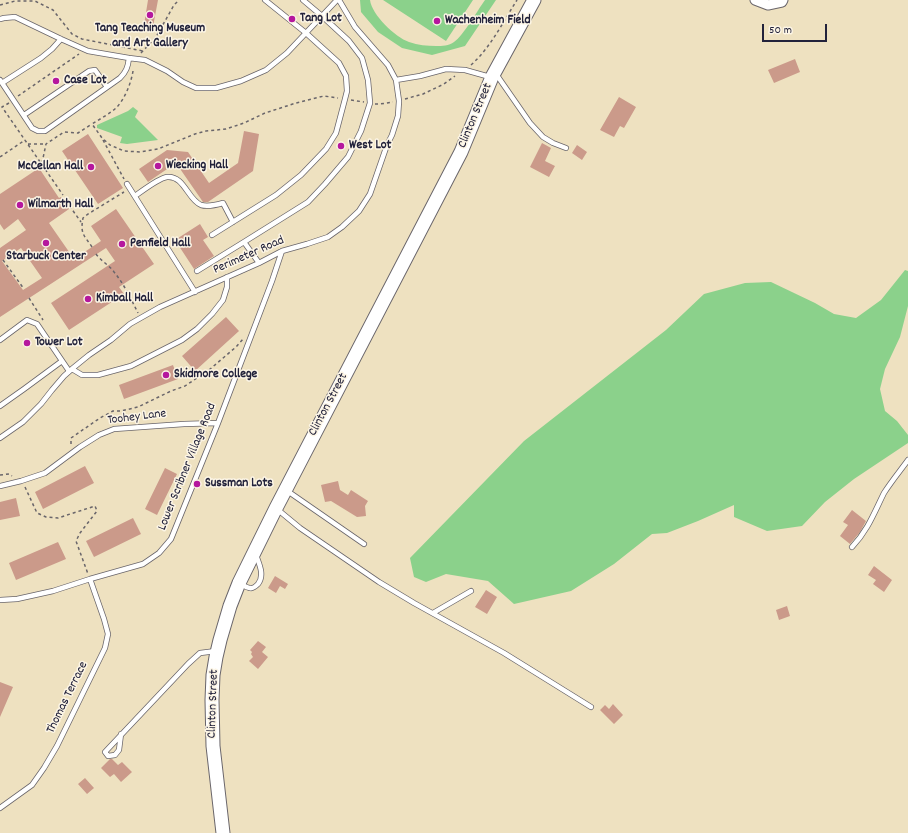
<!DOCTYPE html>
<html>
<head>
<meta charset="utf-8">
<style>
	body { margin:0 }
	#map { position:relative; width:908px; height:833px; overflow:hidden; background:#eee1c0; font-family:Dekko,sans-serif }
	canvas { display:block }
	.scale { position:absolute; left:762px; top:24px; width:65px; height:18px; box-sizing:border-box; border:2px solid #22223b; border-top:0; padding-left:5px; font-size:12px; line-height:14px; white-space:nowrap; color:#22223b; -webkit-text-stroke:3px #fcf5e5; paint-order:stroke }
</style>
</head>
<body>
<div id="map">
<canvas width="908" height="833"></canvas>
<div class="scale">50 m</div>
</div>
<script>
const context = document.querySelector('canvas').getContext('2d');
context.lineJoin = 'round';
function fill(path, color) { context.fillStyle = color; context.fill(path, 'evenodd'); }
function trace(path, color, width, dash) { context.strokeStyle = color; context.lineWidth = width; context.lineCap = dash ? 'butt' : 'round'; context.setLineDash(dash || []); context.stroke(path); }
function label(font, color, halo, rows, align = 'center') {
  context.font = font + ' Dekko,sans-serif'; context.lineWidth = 3; context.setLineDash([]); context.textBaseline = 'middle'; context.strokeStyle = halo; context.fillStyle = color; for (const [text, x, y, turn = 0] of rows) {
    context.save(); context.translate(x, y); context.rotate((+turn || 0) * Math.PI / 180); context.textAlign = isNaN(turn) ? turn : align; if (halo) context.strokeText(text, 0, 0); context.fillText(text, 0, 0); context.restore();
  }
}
fill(new Path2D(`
	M360,0H370C372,15 395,37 409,42C418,45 427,46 436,46C442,46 449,46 454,42C464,35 477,11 485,0H496L465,46L432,55L402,48L378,32L361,12Z
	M383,0H473L446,41Z
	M133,107L138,111L135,117L158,140L127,144L120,143L122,137L97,128V125L128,111Z
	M905,270L908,271V306L900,337L885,369L880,389L885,411L897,421L908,435V443L854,479L825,502L802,526L767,531L734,517V505L698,521L667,533L652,534L614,564L571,591L514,604L488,581L446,574L426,582L414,577L410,558L524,441L666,330L704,294L745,283L771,282L815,303L834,314L856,318L881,300Z`), '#8bd18b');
fill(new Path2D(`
	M148,0H158L152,32L143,31Z
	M795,59L800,72L774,83L768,70Z
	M619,97L636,107L624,128L620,126L614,137L600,130Z
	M244,131L259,134L253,171L208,202H203L176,163L148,182L139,169L167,150L188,152L209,183L238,163Z
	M88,134L123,188L98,204L62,151Z
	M542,143L551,148L545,161L555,166L549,177L530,167Z
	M577,145L587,152L582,160L572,153Z
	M39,168L59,198L61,197L69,209L49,223L74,259L101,241L91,226L116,209L154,264L119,287L124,294L69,330L51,303L115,261L106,248L0,317V248L26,230L18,219L4,230L0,224V194ZM21,248L42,278L23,290L2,261Z
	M200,224L208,237L203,240L214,256L194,269L175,240Z
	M226,317L239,331L195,371L182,356Z
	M173,365L178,379L124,399L119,385Z
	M85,466L94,483L43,509L35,492Z
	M165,468L177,474L157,515L145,509Z
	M338,481L340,490L348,495L351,490L368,501L365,506L366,516L357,517L331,501L325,502L321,485Z
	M16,498L20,516L0,520V502Z
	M852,510L866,521L860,532L850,544L840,536L848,525L843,522Z
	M133,518L141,534L94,557L86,541Z
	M58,542L66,559L16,580L9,563Z
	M874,566L892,580L884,592L873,584L876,580L868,575Z
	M275,576L288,584L285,589L280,586L276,593L268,588Z
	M486,590L497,597L487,614L475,607Z
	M787,606L790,616L779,620L776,610Z
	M258,641L266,647L262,652L268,657L258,669L249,661L253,657L251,654L252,652L250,650Z
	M0,682L13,687L0,717Z
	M613,704L623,715L614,724L600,710L605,705L609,709Z
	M110,759H112L118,765L122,762L132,772L121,782L114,774L110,777L101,768Z
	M85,778L94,788L87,794L78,784Z`), '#cb9a8a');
const lane = new Path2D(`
	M0,19L4,18L15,17L61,39L88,51L129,58L145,60L167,71L183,82L196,88H216L241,81L266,70L287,53L337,0
	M496,74L530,123L543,137L553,143L566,148
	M0,80L32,128L38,131H45L120,78C126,72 128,67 129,58
	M396,80L420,76L446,69L465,70L490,77
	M2,83L41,58L52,49L61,39
	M24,115L89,71L95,70L107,87
	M127,184L195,292
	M135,196C142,191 159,178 167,177C184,175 188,200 201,205C208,207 216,205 223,203L233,222
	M212,235L276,195L301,175L326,149L336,133L345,99L347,91L346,76L339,63L306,33L265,0
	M244,242L308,202L325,184L348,157L361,131L370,103L368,80L362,58L349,41L322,16L303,0
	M197,271L244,242L259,263
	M0,340L27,320L37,324L69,371
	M72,369L82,375H98L131,366L182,340L197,329L212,314L223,300L227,287V277
	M0,406L24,389L62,361
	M0,438L23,422L41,404L52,390L64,376L73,368L89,355L111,340L130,324L160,307L259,263L282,251L307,244L328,237L342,227L359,211L370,194L387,145L392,135L398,116L399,101L396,80L388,65L355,27L339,0
	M0,486L21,481L45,473L80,447L99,435L114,429L184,424L218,423
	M286,490L364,544
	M277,509L300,528L379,582L414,603L504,653L591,707
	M852,547C868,530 874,513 884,493C891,482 900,471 908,460
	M241,584C243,585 247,588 250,588C253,589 256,586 258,584C265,575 259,564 256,555
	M0,600L17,599L53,591L90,579L143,564L159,553L171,539L218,423L272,281L282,251
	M433,613L471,591
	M121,734L119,750L115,755L108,756L105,752L188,664L200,653L216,651
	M0,808L32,785L44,768L57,746L105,648L108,634L104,619L90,579`);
const street = new Path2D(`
	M755,0L768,5L782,2L783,0`);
const secondary = new Path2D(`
	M223,833L213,746L212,700L213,675L216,657L220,640L230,606L239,583L276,508L461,152L492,77L534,0`);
trace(lane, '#69656a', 6);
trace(street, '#69656a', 11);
trace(secondary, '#69656a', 15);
trace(new Path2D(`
	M0,5L15,1H35L53,10L72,34L82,39L143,51
	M141,53L156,37L174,5L179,0
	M471,65C491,47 503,22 517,0
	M133,71C131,83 125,99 116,108C109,114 100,119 92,124L102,138L110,145L124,151L140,152L158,149L195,134L206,131L226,129L244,123L265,113L296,103L324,96L338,98
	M18,96L79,54
	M405,99L423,94L444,84L455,76
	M351,100L364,102
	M9,103L2,107L63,195
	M375,104H380L393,102
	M103,140L124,179
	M28,144H46
	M0,157L25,140
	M42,163L46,144L64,132L78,133L92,124
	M66,201L81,222
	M92,247C84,235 80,234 83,218L88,214L124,192
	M96,254C101,261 109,265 114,272C124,284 131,299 138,313
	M3,260L24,289
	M29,298L43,320
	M71,444V438L100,418L113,411H121L138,407L171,391L185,386L209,370L236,347L243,339
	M0,475L9,474L12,476
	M25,487L37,513L46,517L58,518L95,506L97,511L80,533L76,541L88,574`), '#69656a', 1.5, [3, 3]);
trace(lane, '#fff', 4.5);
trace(street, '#fff', 9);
trace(secondary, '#fff', 13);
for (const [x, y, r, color] of [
	[150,15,4,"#b5179e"],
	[292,19,4,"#b5179e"],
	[437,21,4,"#b5179e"],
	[56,81,4,"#b5179e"],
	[341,146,4,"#b5179e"],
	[158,166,4,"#b5179e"],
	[91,167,4,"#b5179e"],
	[20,205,4,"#b5179e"],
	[46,243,4,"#b5179e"],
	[122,244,4,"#b5179e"],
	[88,299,4,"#b5179e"],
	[27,343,4,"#b5179e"],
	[166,375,4,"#b5179e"],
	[197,484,4,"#b5179e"]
]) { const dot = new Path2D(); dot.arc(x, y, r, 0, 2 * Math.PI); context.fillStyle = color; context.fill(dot); trace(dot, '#fcf5e5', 1.5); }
label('bold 13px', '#22223b', '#fcf5e5', [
	["Tang Lot",300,19],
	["Wachenheim Field",445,21],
	["Tang Teaching Museum",150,29,"center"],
	["and Art Gallery",150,44,"center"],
	["Case Lot",64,81],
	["West Lot",349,146],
	["Wiecking Hall",166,166],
	["McCellan Hall",83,167,"right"],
	["Wilmarth Hall",28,205],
	["Penfield Hall",130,244],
	["Starbuck Center",46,257,"center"],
	["Kimball Hall",96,299],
	["Tower Lot",35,343],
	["Skidmore College",174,375],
	["Sussman Lots",205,484]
], 'left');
label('13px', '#22223b', '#fcf5e5', [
	["Clinton Street",476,116,-67],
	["Perimeter Road",249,256,-24],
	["Clinton Street",329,405,-62],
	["Toohey Lane",137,418,-7],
	["Lower Scribner Village Road",188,467,-68],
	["Thomas Terrace",68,698,-64],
	["Clinton Street",214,704,-88]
]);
</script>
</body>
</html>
